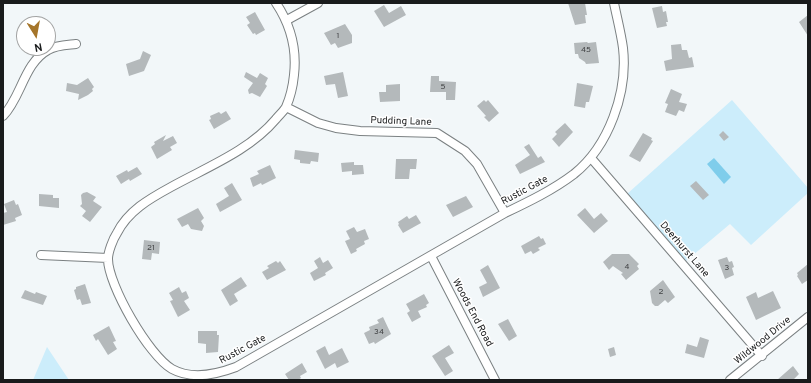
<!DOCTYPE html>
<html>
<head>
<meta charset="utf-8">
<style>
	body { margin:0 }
	#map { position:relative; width:811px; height:383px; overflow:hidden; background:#f2f7f9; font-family:Overpass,sans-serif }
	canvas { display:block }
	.frame { position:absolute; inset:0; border:4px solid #191b1c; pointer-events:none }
	.north { position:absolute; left:16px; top:16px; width:40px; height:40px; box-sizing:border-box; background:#fff; border:1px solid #a3a4a4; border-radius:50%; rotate:169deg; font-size:11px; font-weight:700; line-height:16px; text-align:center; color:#191b1c }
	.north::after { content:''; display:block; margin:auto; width:14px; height:18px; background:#a5752a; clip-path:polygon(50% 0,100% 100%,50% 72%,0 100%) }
</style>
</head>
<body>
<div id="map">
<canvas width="811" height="383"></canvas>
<div class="frame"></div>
<div class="north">N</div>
</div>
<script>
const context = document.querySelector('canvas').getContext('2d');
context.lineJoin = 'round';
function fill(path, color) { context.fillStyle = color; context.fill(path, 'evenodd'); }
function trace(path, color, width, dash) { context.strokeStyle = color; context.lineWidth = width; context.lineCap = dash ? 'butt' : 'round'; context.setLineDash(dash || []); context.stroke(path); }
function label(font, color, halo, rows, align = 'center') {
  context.font = font + ' Overpass,sans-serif'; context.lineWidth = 3; context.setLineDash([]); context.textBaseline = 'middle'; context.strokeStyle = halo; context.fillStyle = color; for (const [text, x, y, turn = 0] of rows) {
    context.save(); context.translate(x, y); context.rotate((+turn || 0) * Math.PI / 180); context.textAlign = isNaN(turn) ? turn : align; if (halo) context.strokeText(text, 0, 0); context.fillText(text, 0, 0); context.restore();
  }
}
fill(new Path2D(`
	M732,100L808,188V193L751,245L730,224L686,261L627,194Z
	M47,347L69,380H33Z`), '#ccedfb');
fill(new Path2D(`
	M714,158L731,177L724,184L707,164Z`), '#7fcdeb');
fill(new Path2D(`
	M568,3H585L587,15H585L586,23L575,25Z
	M384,5L389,13L401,6L406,15L384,27L374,11Z
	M662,6L663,12L666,11L668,22H666L667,26L657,28L652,8Z
	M255,12L265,30L256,35L255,33L253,34L247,25L250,23L246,17Z
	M808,15V36L799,22Z
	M345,24L352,35V43L338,48L335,43L331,45L324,33Z
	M587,42L588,43L596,42L599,63L586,64L585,62L579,58L578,54H575L574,43Z
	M681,44L682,50H687L689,58L692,57L694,67L666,71L664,61L672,59L671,45Z
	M143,51L151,55L144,71L129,76L126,64L140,59Z
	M246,72L257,78L260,73L268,78L265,84L267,86L260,97L252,93L249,94L248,90L253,83L244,77Z
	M343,72L348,96L338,98L335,84L326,85L324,76Z
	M431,76H439V81L456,82L455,100H446V92H430Z
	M88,78L94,87L92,89L93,91L88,95L78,100L79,94L66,91L67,83L77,85Z
	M577,83L593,86L589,102H586L585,108L574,106Z
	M400,84V101L380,102L379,92H386V85Z
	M671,89L682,94L679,102L687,104L684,112L679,110L676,116L665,112L668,104L665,103Z
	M484,100L486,102L488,100L499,113L489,122L484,117L486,116L477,106Z
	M226,111L231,119L214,129L209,120L211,119L210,116L219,112L221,114Z
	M565,123L573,132L559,147L552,139L557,134L555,132Z
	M723,131L729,137L724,141L719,135Z
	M643,133L652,138L651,140L653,141L640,162L629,156Z
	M166,135L163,141L173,136L177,143L170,147L172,150L157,159L151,147L155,144L154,142Z
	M529,144L538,158L541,156L545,162L520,174L515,165L530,155L524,147Z
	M295,150L319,153L318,162L311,161L310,164L300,163V160L294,159Z
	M396,159H417L416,169H410L409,179H395Z
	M354,162V165H363L364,174L352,175V171L342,172L341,163Z
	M270,165L276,178L262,185L261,183L253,187L250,178L259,174L257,171Z
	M137,167L142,174L130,181L129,179L121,184L116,176L127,170L128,172Z
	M696,181L709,195L703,200L690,186Z
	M232,183L242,200L220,212L216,204L229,196L224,188Z
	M87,192L96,197L93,201L102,207L90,222L82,216L86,211L80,206L82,204L81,195L83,193Z
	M39,194L53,195V198H59V208L39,206Z
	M466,196L473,207L453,217L446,205Z
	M14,200L16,205L18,204L22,215L15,218L16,221L3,225V213L7,212L4,204Z
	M198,208L204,218L201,221L204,226L202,231L191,229L188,224L182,227L177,219Z
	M585,208L594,219L601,213L608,221L594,233L577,215Z
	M416,215L421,223L403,233L398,225L399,224L398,222L407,216L409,219Z
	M354,227L357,232L365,229L369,239L364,241L365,244L356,249L357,251L351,254L345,241L350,239L346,231Z
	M539,236L541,239L543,238L546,244L538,248L540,250L533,254L531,251L525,254L521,246Z
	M144,240L160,242L159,254L152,253L151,260L142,259Z
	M612,254H629L639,264L637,266L639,269L626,280L621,274L623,273L613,266L609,270L603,262Z
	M320,257L323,263L328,260L333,268L325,273L326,275L314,281L310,273L318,268L314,261Z
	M727,257L729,262L732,261L734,267L732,268L734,275L725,279L718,260Z
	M276,261L278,263L280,261L286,270L267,280L262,272L269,268L267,266Z
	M808,264V280L802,284L797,276L798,275L797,273Z
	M488,265L500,288L483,297L479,287L487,283L480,270Z
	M241,277L247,286L234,294L238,301L230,306L221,290Z
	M663,280L675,297L668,303L665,300L658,306H655L652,303L650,291Z
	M85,284L91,303L82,305L80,299L77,300L74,290L76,289V287Z
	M179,287L182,293L186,291L189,298L184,301L190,310L178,317L170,301L173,300L169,293Z
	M25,290L35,294L36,292L47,296L43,305L21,298Z
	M773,291L781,308L756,320L746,297L756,292L758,298Z
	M424,294L429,303L426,305L427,307L418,311L421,317L412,322L407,313L410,311L406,304Z
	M383,317L391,334L375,344L374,342L369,344L364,333L370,330L369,327L379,323L377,320Z
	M508,319L517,336L509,341L498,324Z
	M109,326L116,341L113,342L117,349L108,355L98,339L96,341L93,335Z
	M198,331H217V335H219L218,352L206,353V344L198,343Z
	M700,337L709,340L704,358L685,353L687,344L697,347Z
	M449,345L454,353L445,358L453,371L445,376L432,356Z
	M325,346L329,355L342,348L349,362L337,368L335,363L325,369L316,351Z
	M614,347L616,355L610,357L608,349Z
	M302,363L307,372L300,376L301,378L298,380H289L285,374Z
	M793,366L799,374L793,380H777Z`), '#b4b9bb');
const minor = new Path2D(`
	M276,3C290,24 297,49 294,75C293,85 290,98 286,107C284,111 279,115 276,119C249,151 207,167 171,187C149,199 128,211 117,233C113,239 108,252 108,259C108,285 149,356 172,369C192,380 215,375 236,367L505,213C528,202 553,190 574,174C609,146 628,92 623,48C621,33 617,18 614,3
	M287,20L318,3
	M286,107L318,123L336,128L360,131L437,133L465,151L477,164L505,213
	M3,116C21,98 24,63 48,50C56,45 67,45 76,44
	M591,158L762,356
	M41,255L108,258
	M431,256L495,380
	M730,380L808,317`);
trace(minor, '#7b8082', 10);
trace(minor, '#fff', 8);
label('8px', '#404244', null, [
	["1",338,36],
	["45",586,50],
	["5",443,87],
	["21",151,248],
	["4",627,267],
	["3",727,268],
	["2",661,292],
	["34",379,332]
]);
label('10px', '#191b1c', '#fff', [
	["Pudding Lane",401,122,2],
	["Rustic Gate",525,191,-28],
	["Deerhurst Lane",684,250,49],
	["Woods End Road",472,313,62],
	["Wildwood Drive",763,341,-39],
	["Rustic Gate",243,350,-28]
]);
</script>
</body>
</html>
